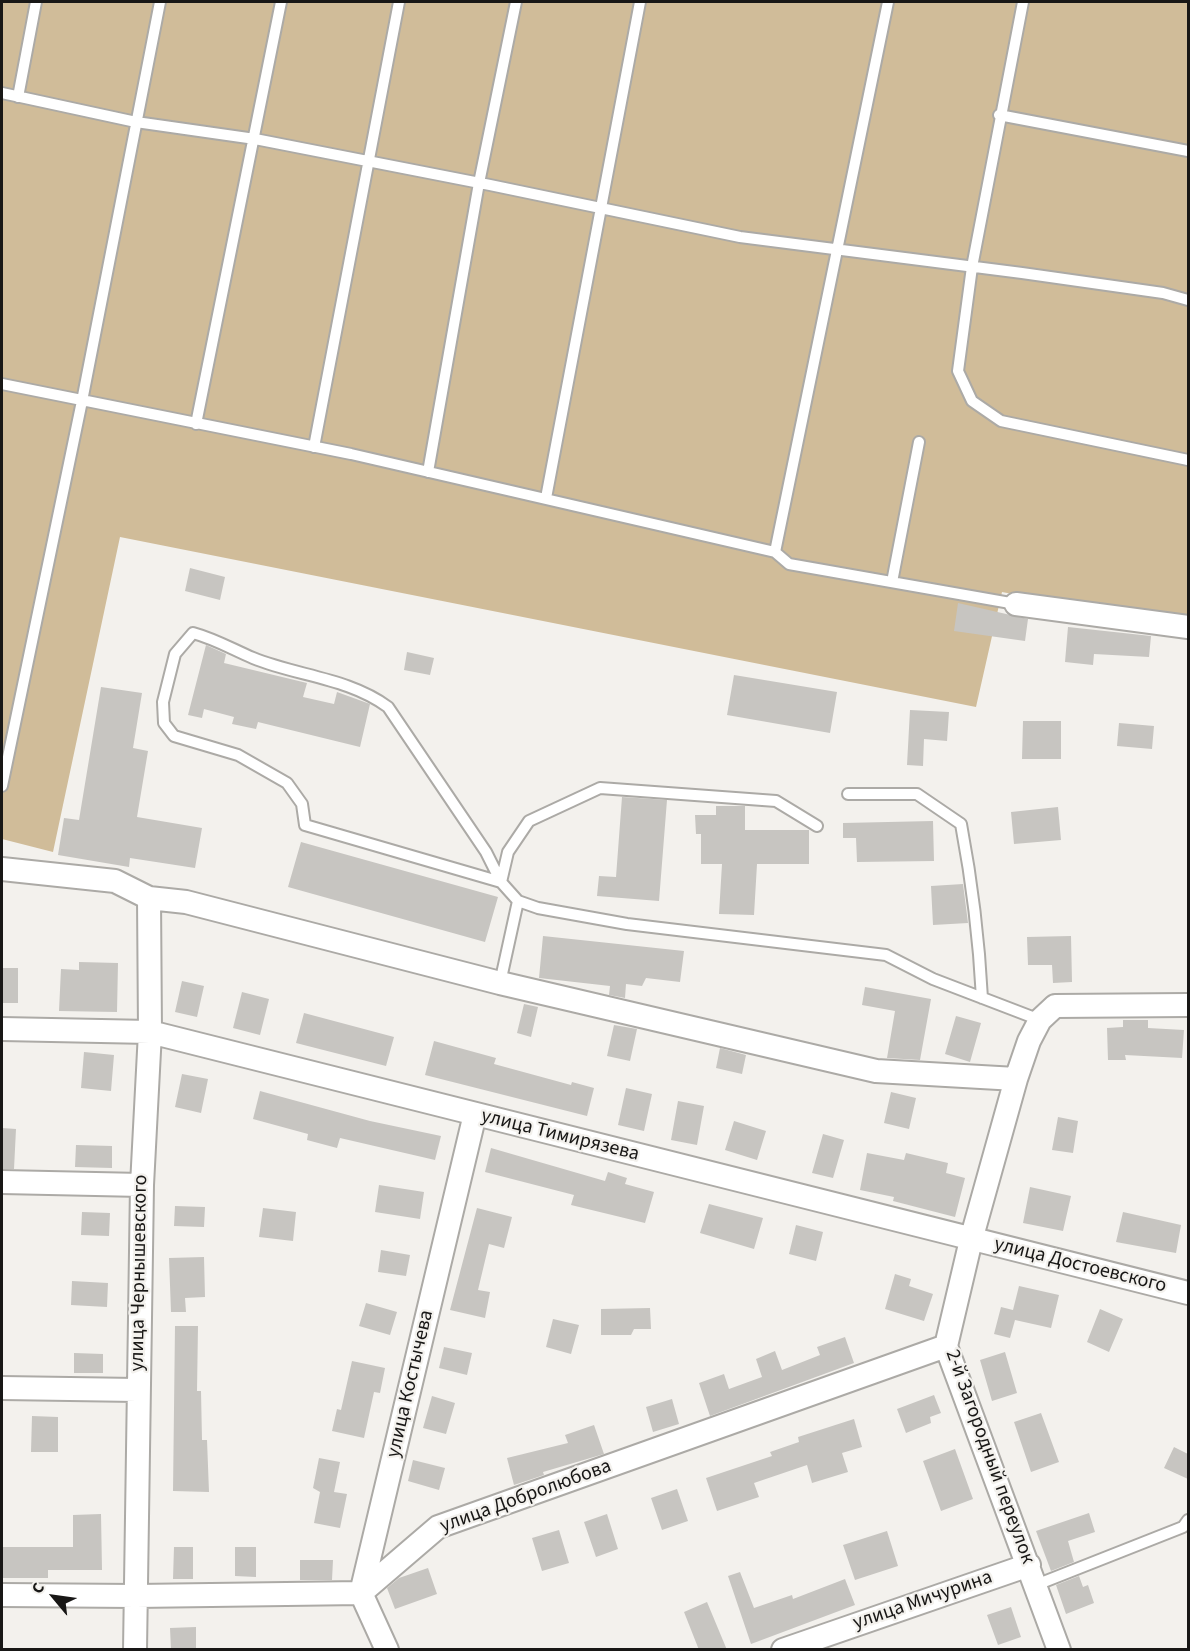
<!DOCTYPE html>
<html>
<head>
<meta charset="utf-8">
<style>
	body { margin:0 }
	#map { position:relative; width:1190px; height:1651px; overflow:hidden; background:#f3f1ed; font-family:"Source Sans 3",sans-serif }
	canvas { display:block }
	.frame { position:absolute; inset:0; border:3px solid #181716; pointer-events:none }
	.north { position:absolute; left:24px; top:1567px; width:60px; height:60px; -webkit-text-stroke:4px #f3f1ed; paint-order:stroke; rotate:299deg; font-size:16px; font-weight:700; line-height:24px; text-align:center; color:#181716 }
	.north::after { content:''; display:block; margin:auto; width:21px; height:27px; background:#181716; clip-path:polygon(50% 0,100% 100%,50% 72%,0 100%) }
</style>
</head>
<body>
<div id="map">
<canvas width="1190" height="1651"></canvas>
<div class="frame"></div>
<div class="north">С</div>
</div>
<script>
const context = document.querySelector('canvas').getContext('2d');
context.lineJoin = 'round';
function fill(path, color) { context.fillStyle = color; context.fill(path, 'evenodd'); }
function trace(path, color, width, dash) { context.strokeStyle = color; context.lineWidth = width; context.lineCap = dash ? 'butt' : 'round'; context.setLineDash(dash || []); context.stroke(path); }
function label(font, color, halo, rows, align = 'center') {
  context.font = font + ' "Source Sans 3",sans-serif'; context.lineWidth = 4.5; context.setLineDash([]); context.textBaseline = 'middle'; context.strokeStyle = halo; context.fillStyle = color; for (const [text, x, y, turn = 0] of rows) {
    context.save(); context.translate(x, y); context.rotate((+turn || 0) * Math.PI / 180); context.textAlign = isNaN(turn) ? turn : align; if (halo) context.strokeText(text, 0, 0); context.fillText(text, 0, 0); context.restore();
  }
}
fill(new Path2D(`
	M2,2H1188V628L1002,592L976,707L120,537L53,852L2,839Z`), '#d0bc99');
fill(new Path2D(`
	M190,568L225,577L220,600L185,591Z
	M958,603L1028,619L1025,641L954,631Z
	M1068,627L1151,636L1149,657L1094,654L1093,665L1065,662Z
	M206,645L226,654L224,663L307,683L303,697L334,704L337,692L370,704L360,747L258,722L256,729L232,724L234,717L204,709L202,718L188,715Z
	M407,652L434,658L430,675L404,670Z
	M734,675L837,692L830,733L727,715Z
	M101,687L142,693L133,748L148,751L137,817L202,828L195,868L130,858L129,867L58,855L64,818L79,820Z
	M910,710L949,712L947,741L924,739L923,766L907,765Z
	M1023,721H1061V759H1022Z
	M1119,723L1154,726L1152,749L1117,746Z
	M622,797L667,800L659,901L597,896L599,876L616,877Z
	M716,806H745V830H809V864H757L754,915L719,914L722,864H701V834H696L695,815H716Z
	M1058,807L1061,840L1014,844L1011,812Z
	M933,821L934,861L857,862L856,838H843V823Z
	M301,842L498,897L485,942L288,887Z
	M963,884L968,923L933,925L931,886Z
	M543,936L684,951L680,982L646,978L642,986L626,984L625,998L609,995L610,986L539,978Z
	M1071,936L1072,982L1053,983L1052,965H1028L1027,937Z
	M79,962L118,963L117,1012L59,1011L61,969L79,970Z
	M2,968H18V1003H2Z
	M182,981L204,986L197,1017L175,1012Z
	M865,987L931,999L920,1060L887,1058L895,1011L862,1005Z
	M242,992L269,999L260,1035L233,1028Z
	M524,1004L538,1007L531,1037L517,1033Z
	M304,1013L394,1037L386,1066L296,1043Z
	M956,1016L981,1023L970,1062L945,1054Z
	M1123,1020H1148V1028L1184,1030L1182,1058L1125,1055L1126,1060H1108L1107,1028L1123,1027Z
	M614,1025L637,1029L630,1061L607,1056Z
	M434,1041L496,1058L494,1064L571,1085L572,1082L594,1088L587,1116L425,1075Z
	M720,1048L746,1055L742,1074L716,1068Z
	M84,1052L114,1055L111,1091L81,1088Z
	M182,1074L208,1079L201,1113L175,1107Z
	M626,1088L652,1094L644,1131L618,1125Z
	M260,1091L370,1121L441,1136L435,1160L340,1138L337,1148L307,1140L308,1134L253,1119Z
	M891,1092L916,1098L909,1129L884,1123Z
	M678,1101L704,1106L697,1145L671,1140Z
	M1058,1117L1078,1121L1073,1153L1052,1150Z
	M734,1121L766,1131L757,1160L725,1150Z
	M2,1128L16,1129L14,1169H2Z
	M823,1134L844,1140L833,1178L812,1173Z
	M76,1145L112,1146V1168L75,1167Z
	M491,1148L605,1181L608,1172L627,1178L625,1184L654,1192L645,1223L571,1205L574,1195L485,1172Z
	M867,1153L904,1160L906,1153L948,1163L946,1173L965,1178L955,1217L893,1201L894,1197L860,1190Z
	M379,1185L424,1192L420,1219L375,1212Z
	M1030,1187L1071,1196L1063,1231L1023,1223Z
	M709,1204L763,1218L754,1249L700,1233Z
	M175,1206L205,1207L204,1227L174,1226Z
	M263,1208L296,1212L293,1241L259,1237Z
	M477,1208L512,1217L504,1248L489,1244L478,1290L490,1292L485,1318L450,1310Z
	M82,1212L110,1213L109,1236L81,1235Z
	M1123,1212L1181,1225L1176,1253L1116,1242Z
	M796,1225L823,1232L816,1261L789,1254Z
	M381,1250L410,1255L406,1276L378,1272Z
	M204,1257L205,1297L185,1298L186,1312H171L169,1258Z
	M895,1274L911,1279L909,1286L933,1294L924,1321L885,1309Z
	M72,1281L108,1283L107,1307L71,1305Z
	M1019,1286L1059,1295L1051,1328L1015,1320L1010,1338L994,1334L1001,1307L1013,1310Z
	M366,1303L397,1312L390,1335L359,1326Z
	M650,1308L651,1329H634L631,1335H601V1309Z
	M1100,1309L1123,1319L1109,1352L1087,1342Z
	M553,1319L579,1325L571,1354L546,1347Z
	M175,1326H198L197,1391H201L202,1440H207L209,1492L173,1491Z
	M845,1337L854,1363L710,1416L699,1383L724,1374L729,1389L762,1377L756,1359L775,1351L782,1370L820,1355L817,1347Z
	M444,1347L472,1353L467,1375L439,1368Z
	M1005,1352L1017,1393L992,1401L980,1360Z
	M74,1353L103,1354V1373H74Z
	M352,1361L385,1368L380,1393L374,1392L364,1438L332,1431L337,1409L341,1410Z
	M934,1395L941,1413L930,1417L931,1423L906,1433L897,1409Z
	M432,1396L455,1403L446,1434L423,1428Z
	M672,1399L679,1424L653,1432L646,1407Z
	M1041,1413L1059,1462L1031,1472L1014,1422Z
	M32,1416L58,1417V1452H31Z
	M854,1419L862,1447L842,1453L848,1472L812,1483L807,1465L754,1483L759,1497L717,1511L706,1478L772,1456L770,1452L799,1442L798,1437Z
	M594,1425L604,1454L543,1472L544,1475L514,1485L507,1458L568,1443L565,1435Z
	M1174,1447L1188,1454V1479L1164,1468Z
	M955,1449L973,1499L941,1511L923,1461Z
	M319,1458L340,1462L334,1492L347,1494L340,1528L314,1523L320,1492L313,1488Z
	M413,1460L445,1468L439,1490L408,1481Z
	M677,1489L688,1521L662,1530L651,1498Z
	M1089,1513L1095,1532L1068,1541L1074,1562L1051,1571L1036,1531Z
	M101,1514L102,1570H48V1578H2V1547H73V1515Z
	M607,1514L618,1549L596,1557L584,1522Z
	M559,1530L569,1563L542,1571L532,1538Z
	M887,1531L898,1566L855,1580L843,1545Z
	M174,1547H193V1579H173Z
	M235,1547H256V1577L235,1576Z
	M300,1560H333L332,1580H300Z
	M428,1568L437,1594L395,1609L387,1588L399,1578Z
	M740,1572L754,1608L792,1595L793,1599L845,1579L855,1605L751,1644L728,1576Z
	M1079,1576L1083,1587L1088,1585L1094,1603L1066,1614L1056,1585Z
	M707,1602L727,1650H699L684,1612Z
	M1011,1607L1021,1637L998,1645L987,1615Z
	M196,1627V1650H171L170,1628Z`), '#c7c5c1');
const lane = new Path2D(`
	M1023,2L972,267L958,371L972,401L1001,421L1188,460
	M2,93L136,122L255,139L490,185L740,237L1022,273L1163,293L1188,300
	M18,97L36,2
	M999,115L1188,151
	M2,384L351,454L775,552L789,564L1016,604
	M196,424L281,2
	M314,447L399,2
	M428,472L479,183L516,2
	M546,498L640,2
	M775,552L888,2
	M892,582L919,442
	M2,786L82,401L160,2
	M848,794H917L961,824C972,882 979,939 982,998
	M501,882L486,852L388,707C349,678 297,676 253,658C232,649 215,639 193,633L175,654L163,702L164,723L174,736L238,755L287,783L302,804L305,825L501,882L518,901L538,908L627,924L886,955L933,979L1040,1020
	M501,882L508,852L529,821L600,788L776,801L817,826
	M500,983L518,901
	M1036,1585L1183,1527L1188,1520`);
const street = new Path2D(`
	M1016,604L1188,627
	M2,869L115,881L149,898L186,902L500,983L876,1071L1016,1079
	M2,1029L150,1032L1188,1293
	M2,1182L142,1185
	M2,1388L137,1390
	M2,1595L136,1596L361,1593L438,1527L946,1346
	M135,1650L142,1185L150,1032L149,898
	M387,1650L361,1593L475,1114
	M783,1650L1029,1565
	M1059,1650L946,1346L971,1240L1016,1079L1029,1041L1040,1020L1055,1006L1188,1005`);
trace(lane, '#acaaa6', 14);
trace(street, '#acaaa6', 26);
trace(lane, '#fff', 10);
trace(street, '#fff', 22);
label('20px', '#181716', '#f3f1ed', [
	["улица Тимирязева",560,1136,14],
	["улица Достоевского",1080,1266,14],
	["улица Чернышевского",140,1273,-89],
	["улица Костычева",411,1384,-77],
	["2-й Загородный переулок",989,1457,70],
	["улица Добролюбова",526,1497,-20],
	["улица Мичурина",923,1601,-19]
]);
</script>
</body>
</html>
